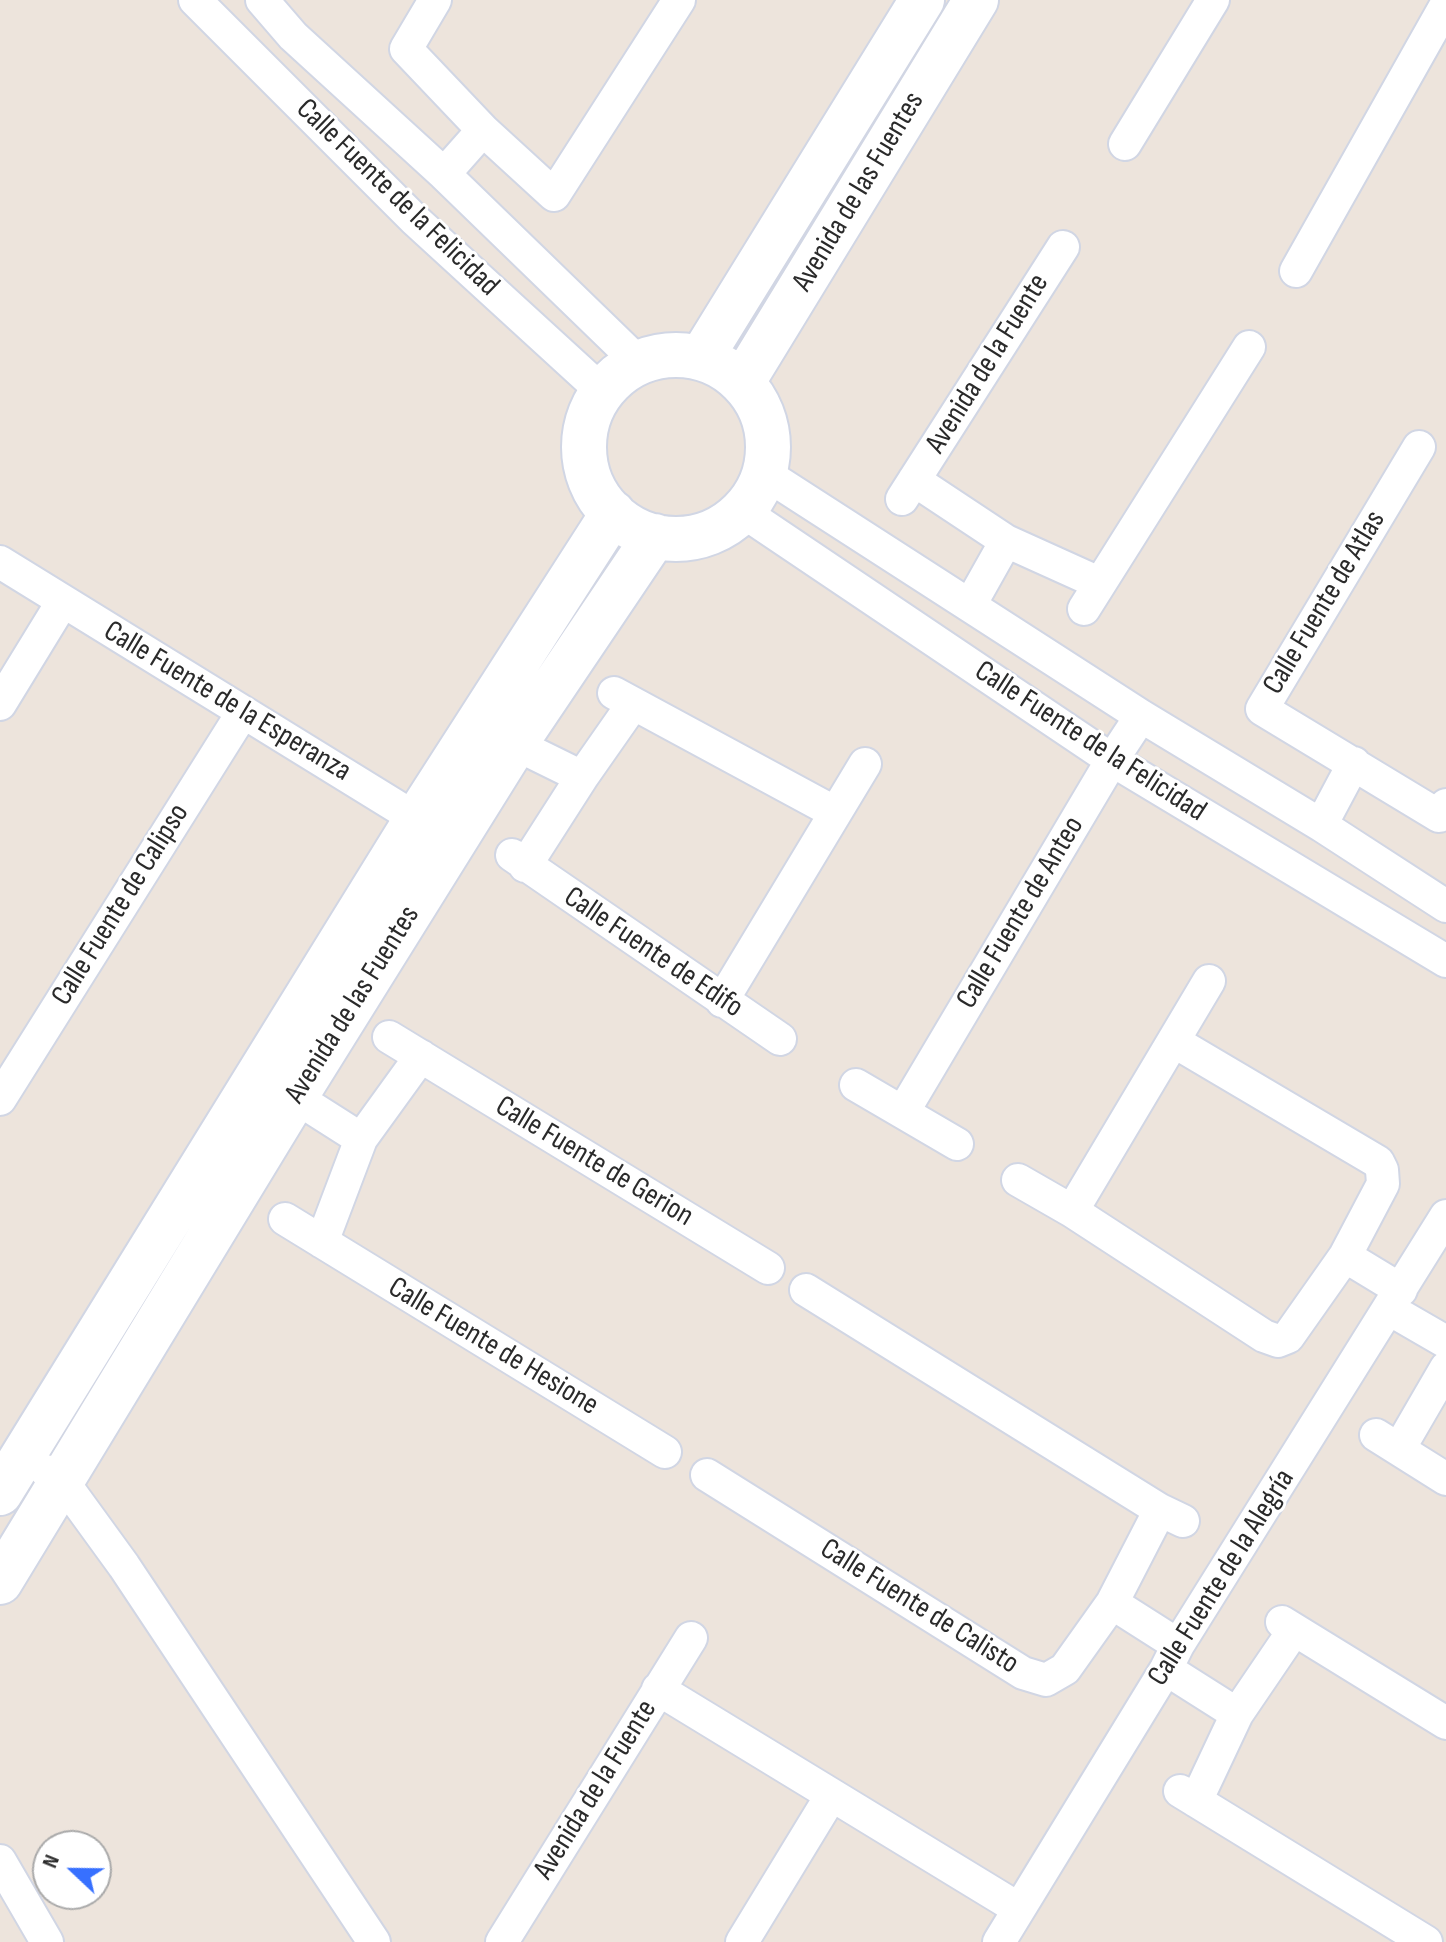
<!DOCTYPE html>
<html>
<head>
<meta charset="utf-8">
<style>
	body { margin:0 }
	#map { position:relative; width:1446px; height:1942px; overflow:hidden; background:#ede4dc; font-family:"Sofia Sans Condensed",sans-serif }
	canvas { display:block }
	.north { position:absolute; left:32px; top:1830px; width:80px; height:80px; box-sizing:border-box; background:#fff; border:2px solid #aaa; border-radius:50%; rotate:292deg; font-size:22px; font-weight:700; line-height:32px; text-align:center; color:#2a2a2a }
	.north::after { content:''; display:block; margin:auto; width:28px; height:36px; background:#3770ff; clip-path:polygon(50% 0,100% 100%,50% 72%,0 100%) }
</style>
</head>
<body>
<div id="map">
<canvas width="1446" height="1942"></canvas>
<div class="north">N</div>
</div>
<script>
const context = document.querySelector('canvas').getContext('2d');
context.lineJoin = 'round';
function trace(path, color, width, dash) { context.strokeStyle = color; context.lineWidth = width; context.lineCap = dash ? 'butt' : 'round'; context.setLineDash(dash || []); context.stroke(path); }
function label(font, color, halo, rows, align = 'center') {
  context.font = font + ' "Sofia Sans Condensed",sans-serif'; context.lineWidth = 6; context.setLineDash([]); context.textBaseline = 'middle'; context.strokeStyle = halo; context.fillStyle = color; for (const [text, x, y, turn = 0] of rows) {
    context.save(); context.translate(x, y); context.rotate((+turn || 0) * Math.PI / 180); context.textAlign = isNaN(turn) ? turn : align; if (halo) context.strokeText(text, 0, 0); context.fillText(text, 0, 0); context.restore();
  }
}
const street = new Path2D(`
	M195,0L415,220L603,392
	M262,0L293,36L444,174L639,363
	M435,0L406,49L483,130L554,195L679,0
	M1125,144L1213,0
	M444,174L483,130
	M1296,271L1446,5
	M1419,447L1262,709L1439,816L1446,805
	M764,473L1141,716L1321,825L1446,906
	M914,480L1006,541L1099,583
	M902,499L1063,247
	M742,511L1112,760L1446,961
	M0,562L433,829
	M970,605L1006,541
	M1084,609L1249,347
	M614,693L834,812
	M0,704L63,601
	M515,744L582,777
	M1321,825L1354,763
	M512,855L780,1039
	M525,866L582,777L633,704
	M722,1001L865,764
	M389,1037L768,1268
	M856,1085L957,1144
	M295,1097L361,1139
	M0,1099L243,712
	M903,1112L1112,760L1141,716
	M1018,1180L1072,1211L1264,1336L1278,1341L1288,1337L1345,1256L1383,1184L1382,1170L1378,1162L1175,1042
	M1072,1211L1209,981
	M285,1219L665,1452
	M322,1242L361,1139L421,1056
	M1345,1256L1401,1290
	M806,1290L1160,1510L1183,1521
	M1389,1309L1446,1342
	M1376,1435L1446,1479
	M1399,1449L1446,1368
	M46,1471L63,1482L124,1566L374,1942
	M707,1475L1023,1673L1046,1680L1065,1669L1112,1603L1160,1510
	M1112,1603L1178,1645
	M1282,1622L1446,1723
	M1166,1669L1237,1714
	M658,1689L1019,1909
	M1180,1791L1426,1942
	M1196,1801L1237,1714L1294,1630
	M0,1861L47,1942
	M502,1942L691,1638
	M742,1942L831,1796
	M999,1942L1166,1669L1178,1645L1446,1216`);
const secondary = new Path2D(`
	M584 447a92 92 0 1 1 184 0a92 92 0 1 1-184 0Z
	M701,358L922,0
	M742,383L976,0
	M0,1493L417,818L613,513
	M0,1582L295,1097L515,744L655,536`);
trace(street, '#d1d6e4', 36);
trace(secondary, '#d1d6e4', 48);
trace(street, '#fff', 32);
trace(secondary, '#fff', 44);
label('30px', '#2a2a2a', '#fff', [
	["Avenida de las Fuentes",859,192,-59],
	["Calle Fuente de la Felicidad",397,198,44],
	["Avenida de la Fuente",988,364,-58],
	["Calle Fuente de Atlas",1325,603,-59],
	["Calle Fuente de la Esperanza",227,702,31],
	["Calle Fuente de la Felicidad",1090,742,33],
	["Calle Fuente de Calipso",121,905,-58],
	["Calle Fuente de Anteo",1021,913,-59],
	["Calle Fuente de Edifo",653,953,34],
	["Avenida de las Fuentes",353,1005,-58],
	["Calle Fuente de Gerion",594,1162,31],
	["Calle Fuente de Hesione",493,1347,31],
	["Calle Fuente de la Alegría",1222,1578,-58],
	["Calle Fuente de Calisto",919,1607,32],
	["Avenida de la Fuente",596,1790,-58]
]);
</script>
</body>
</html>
